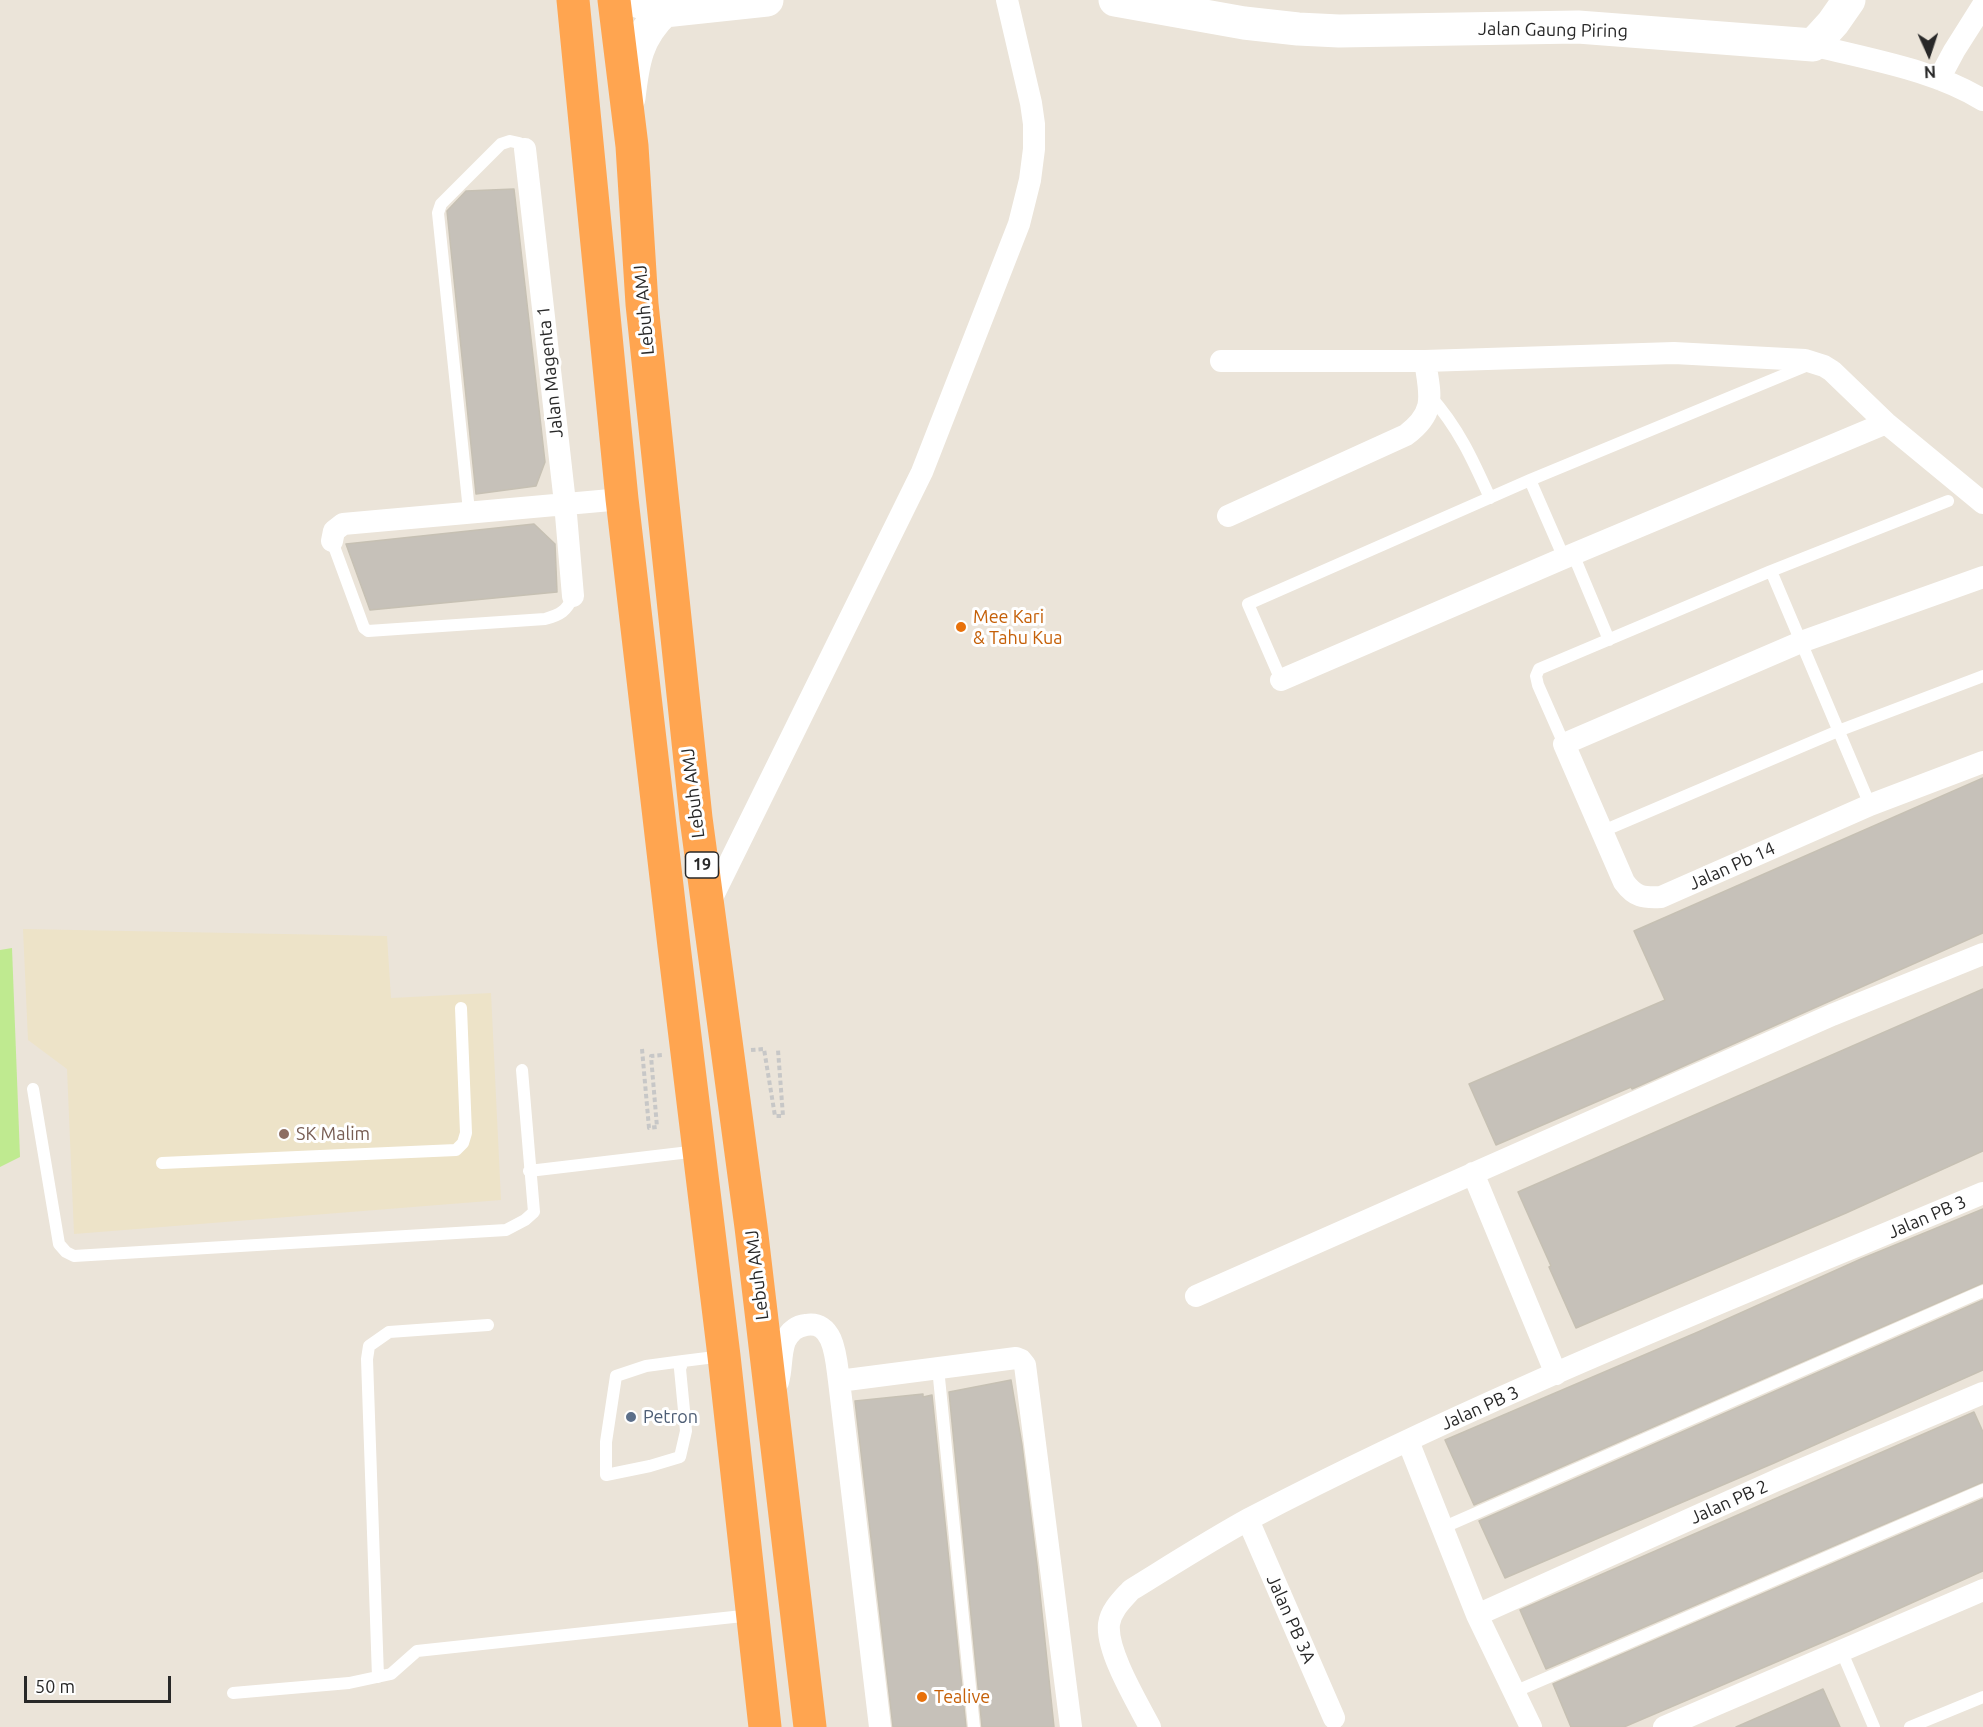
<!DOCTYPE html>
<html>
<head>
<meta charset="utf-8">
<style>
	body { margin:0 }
	#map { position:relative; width:1983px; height:1727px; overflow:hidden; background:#ebe4d9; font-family:Ubuntu,sans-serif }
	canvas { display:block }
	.north { position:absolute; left:1899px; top:24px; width:60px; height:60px; -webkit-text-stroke:4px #fff; paint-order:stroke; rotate:177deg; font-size:16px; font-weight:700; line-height:24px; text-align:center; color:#282828 }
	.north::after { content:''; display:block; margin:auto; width:21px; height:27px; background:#282828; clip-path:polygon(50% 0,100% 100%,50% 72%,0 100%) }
	.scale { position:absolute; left:24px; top:1676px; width:147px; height:27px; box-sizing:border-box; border:3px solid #282828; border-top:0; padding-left:8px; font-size:18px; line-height:21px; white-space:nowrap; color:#282828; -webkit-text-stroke:4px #fff; paint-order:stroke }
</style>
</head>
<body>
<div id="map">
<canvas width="1983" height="1727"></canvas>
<div class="north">N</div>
<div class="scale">50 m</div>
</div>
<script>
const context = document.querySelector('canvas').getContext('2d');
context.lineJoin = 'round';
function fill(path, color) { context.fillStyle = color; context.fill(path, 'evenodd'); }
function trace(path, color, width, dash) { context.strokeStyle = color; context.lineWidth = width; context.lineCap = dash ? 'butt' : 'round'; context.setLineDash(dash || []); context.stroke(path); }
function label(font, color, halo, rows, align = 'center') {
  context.font = font + ' Ubuntu,sans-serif'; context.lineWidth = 6; context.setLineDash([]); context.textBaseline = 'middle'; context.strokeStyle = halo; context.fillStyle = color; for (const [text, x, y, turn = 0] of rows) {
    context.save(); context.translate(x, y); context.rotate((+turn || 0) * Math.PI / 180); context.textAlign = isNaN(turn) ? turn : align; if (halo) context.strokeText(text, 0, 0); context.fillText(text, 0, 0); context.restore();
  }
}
fill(new Path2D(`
	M23,929L387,936L391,998L491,993L501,1200L74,1234L67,1069L28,1040Z`), '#ede3c8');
fill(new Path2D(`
	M12,948L20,1157L0,1167V950Z`), '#bfea90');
const building = new Path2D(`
	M514,189L545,462L536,486L476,494L447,211L466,191Z
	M534,524L555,544L557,592L370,610L346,544Z
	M1983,778V933L1632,1089L1631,1087L1496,1145L1469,1084L1665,1000L1634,931Z
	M1983,989V1151L1846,1213L1576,1328L1549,1267L1551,1266L1518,1192Z
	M1983,1209V1283L1474,1505L1445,1440L1698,1332L1861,1259Z
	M1983,1300V1370L1774,1463L1505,1578L1479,1521Z
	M1011,1380L1022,1445L1037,1565L1054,1727H982L949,1392Z
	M923,1394V1397L932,1395L966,1727H893L855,1401Z
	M1974,1412L1983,1432V1482L1546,1669L1520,1610Z
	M1983,1499V1571L1849,1631L1624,1727H1571L1553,1684Z
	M1823,1689L1840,1727H1736Z`);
fill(building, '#c6c1b9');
trace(building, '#c6c0b3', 1.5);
trace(new Path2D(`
	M642,1049L649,1128L657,1127L651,1056L663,1055
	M751,1050L764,1049L775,1116H783L778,1050`), '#c7c7c7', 4, [4.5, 3]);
trace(new Path2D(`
	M1430,396C1458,427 1473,460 1490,498
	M1530,480L1564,558
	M469,511L438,213L441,204L501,144L510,141L519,143L525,149
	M332,541L364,628L368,631L545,619C560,615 567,611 573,596
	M1573,554L1609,640
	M1771,571L1870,805
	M1281,680L1248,604L1530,480L1808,365
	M1564,744L1538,685L1536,676L1539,669L1771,571L1948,501
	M1603,831L1838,731L1983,676
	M33,1089L59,1244L66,1252L74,1256L506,1230L525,1220L534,1212L522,1070
	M162,1163L456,1150L463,1143L466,1133L461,1008
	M529,1171L698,1151
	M683,1361L646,1366L616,1376L606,1442V1475L650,1466L680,1457L686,1431L680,1369L683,1361L723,1356
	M938,1368L974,1727
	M1442,1528L1983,1291
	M1841,1650L1874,1727
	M378,1677L367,1359L369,1346L389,1332L488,1325
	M1514,1692L1983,1490
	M233,1693L349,1683L391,1674L417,1651L752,1615
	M1910,1727L1983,1697`), '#fff', 12);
trace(new Path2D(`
	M1813,45C1870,60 1932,69 1983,100
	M1939,79L1954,51L1983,5
	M525,149L565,503L573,596
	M1221,361H1425L1674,353L1805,360L1824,366L1832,371L1886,423L1983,503
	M1228,516L1406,435C1437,412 1430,395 1425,361
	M332,541L334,531L343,524L622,499
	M1983,577L1801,642L1564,744L1624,882C1635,897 1643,898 1661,897L1870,805L1983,762
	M1281,680L1564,558L1886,423
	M708,906L922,472L1019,224L1030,180L1034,149V124L1031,103L1007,0
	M1473,1173L1556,1374
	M1196,1296L1832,1015L1983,954
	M839,1381L1016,1358L1021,1360L1025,1365L1071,1727
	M778,1382C782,1369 780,1354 785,1341C789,1333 796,1326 806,1325C835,1320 836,1360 839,1381L880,1727
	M1408,1441L1477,1615L1531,1727
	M1248,1520L1334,1718
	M1477,1615L1777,1480L1983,1393
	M1150,1727C1137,1702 1106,1651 1109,1624C1111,1610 1122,1600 1131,1590C1170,1566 1209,1541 1249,1519C1486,1395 1737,1297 1983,1193
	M1664,1727L1983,1590`), '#fff', 22);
trace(new Path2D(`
	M635,0L664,11L767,0
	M1115,0L1244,23L1298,29L1339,31L1578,27L1813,45L1833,23L1849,0
	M629,98C633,62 637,36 664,11`), '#fff', 33);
trace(new Path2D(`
	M573,0L622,499L674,946L724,1356L765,1727
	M614,0L632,146L642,304L696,818L751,1227L810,1727`), '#ffa550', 33);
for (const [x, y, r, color] of [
	[961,627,6,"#e8710a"],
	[284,1134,6,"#8d6e63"],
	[631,1417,6,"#5c6f8a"],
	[922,1697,6,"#e8710a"]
]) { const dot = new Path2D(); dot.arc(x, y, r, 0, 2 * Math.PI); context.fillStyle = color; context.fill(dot); trace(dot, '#fff', 2); }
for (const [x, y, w] of [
	[702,865,33]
]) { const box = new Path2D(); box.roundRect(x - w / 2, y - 13, w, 26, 4.5); context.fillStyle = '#fff'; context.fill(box); trace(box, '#282828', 1.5); }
label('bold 16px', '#282828', null, [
	["19",702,865]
]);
label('18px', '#282828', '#fff', [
	["Jalan Gaung Piring",1553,30,1],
	["Lebuh AMJ",644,310,-95],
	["Jalan Magenta 1",550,372,-96],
	["Lebuh AMJ",693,793,-97],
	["Jalan Pb 14",1732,866,-24],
	["Jalan PB 3",1927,1217,-23],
	["Lebuh AMJ",757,1275,-97],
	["Jalan PB 3",1480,1408,-24],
	["Jalan PB 2",1729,1502,-24],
	["Jalan PB 3A",1291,1619,66]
]);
label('18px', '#c56008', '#fff', [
	["Mee Kari",973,617],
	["& Tahu Kua",973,638],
	["Tealive",934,1697]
], 'left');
label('18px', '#785e54', '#fff', [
	["SK Malim",296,1134]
], 'left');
label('18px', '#4e5e75', '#fff', [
	["Petron",643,1417]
], 'left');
</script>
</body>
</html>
